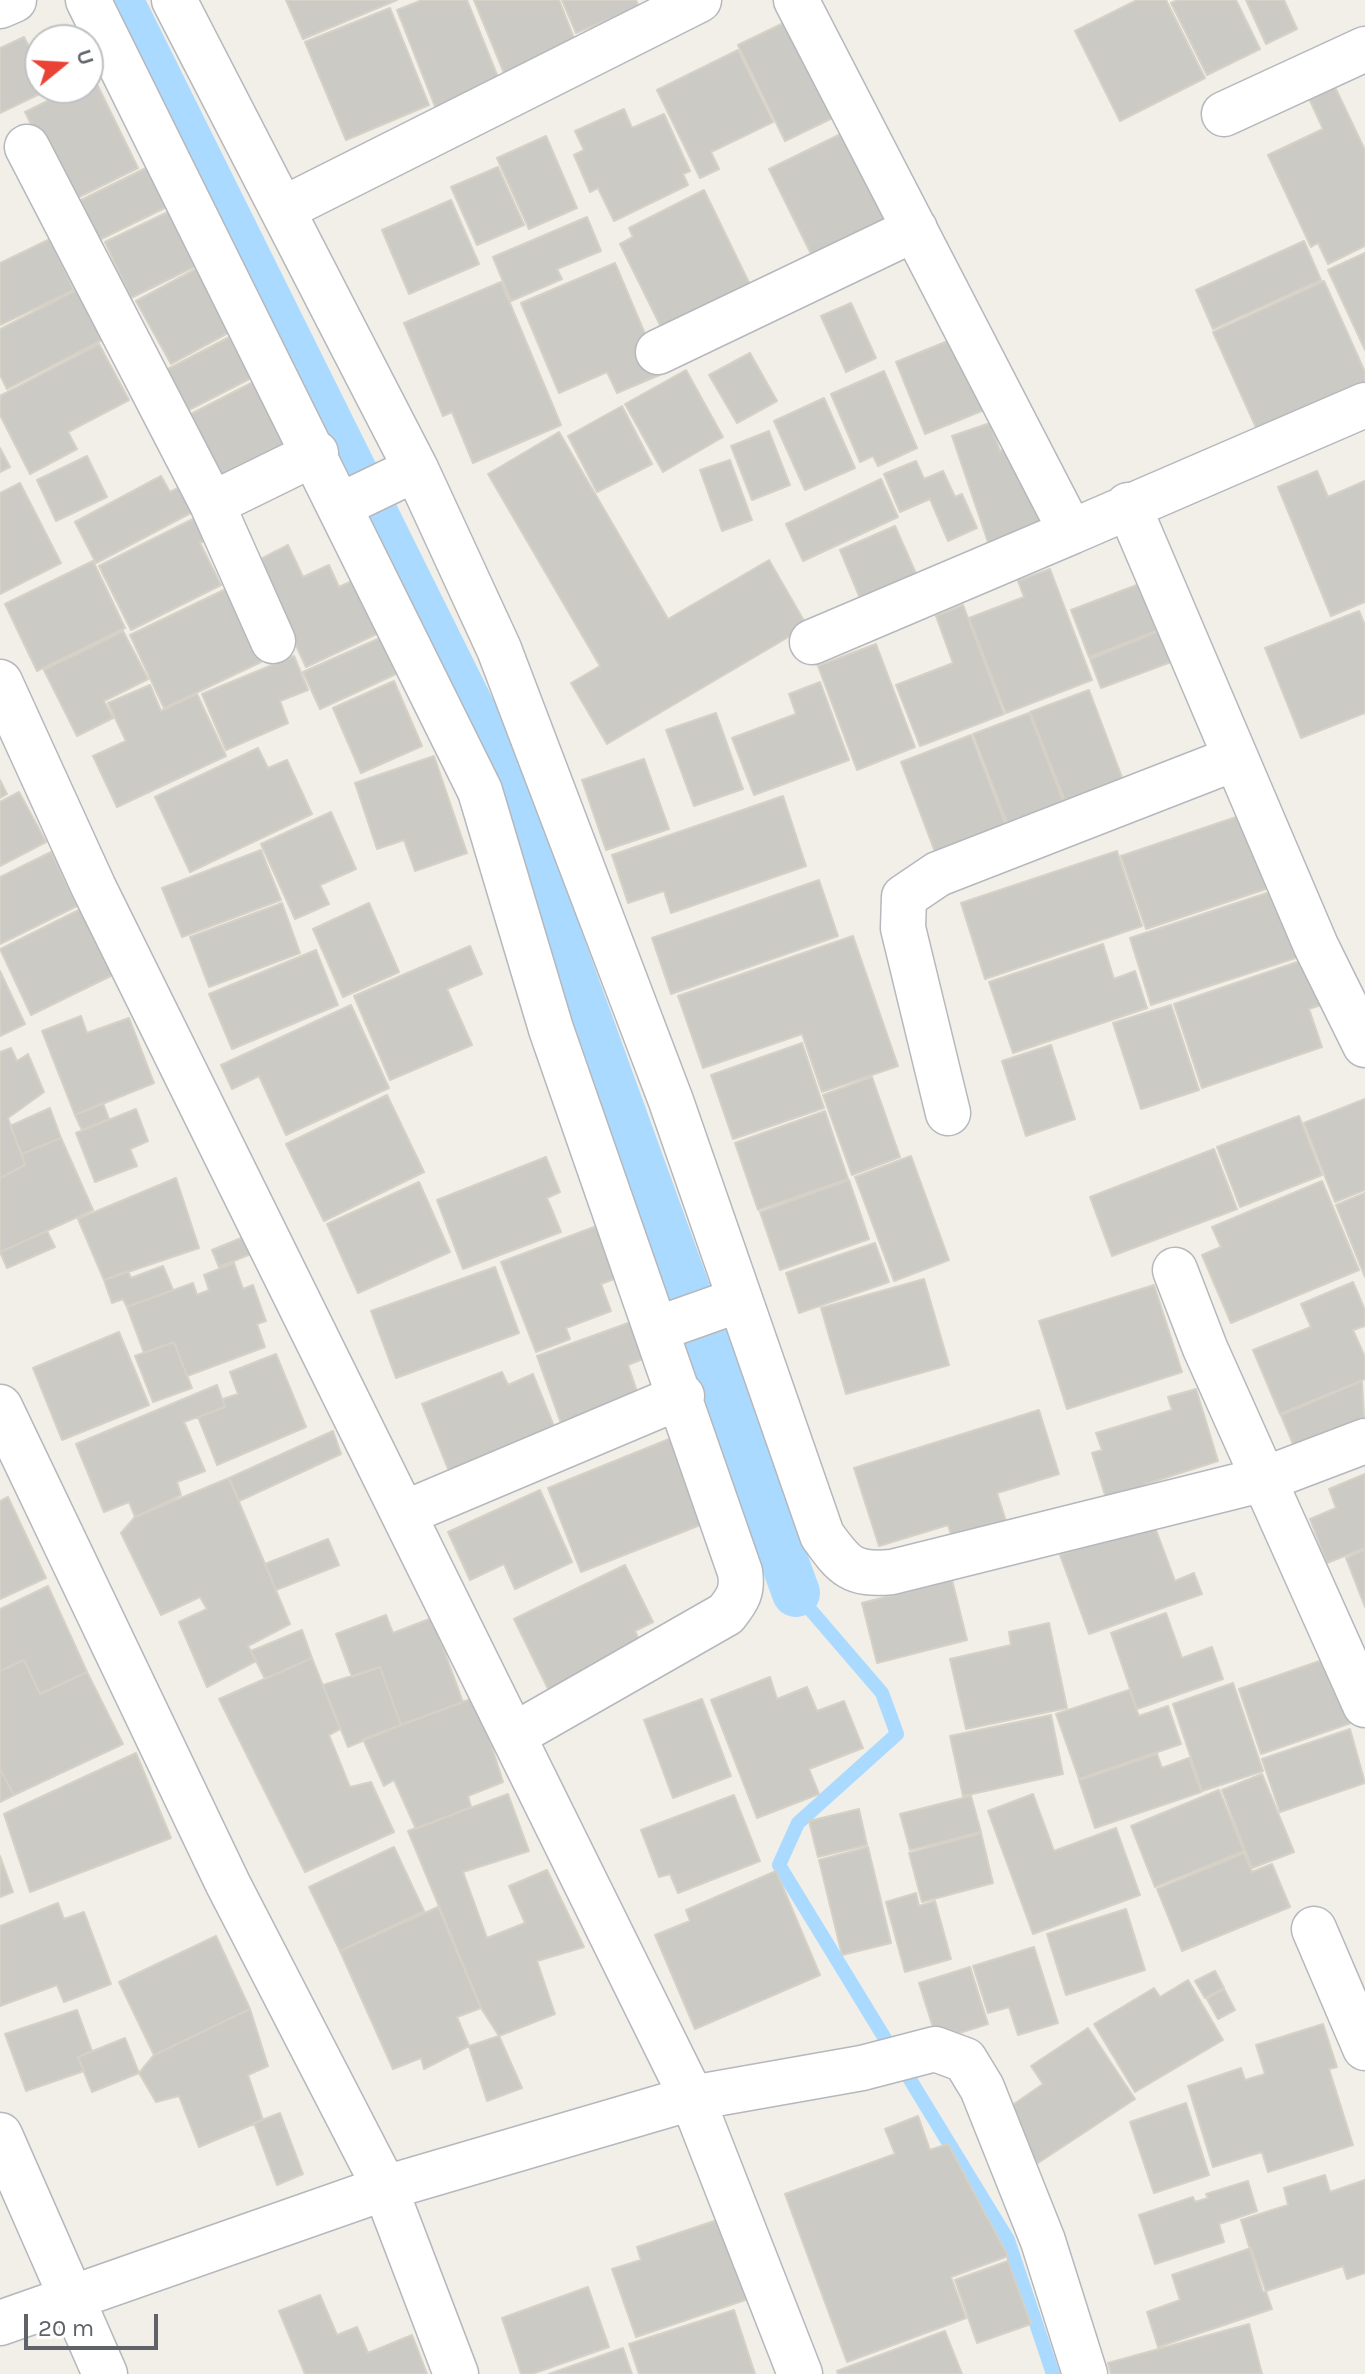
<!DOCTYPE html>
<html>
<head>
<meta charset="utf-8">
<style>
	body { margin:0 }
	#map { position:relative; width:1365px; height:2374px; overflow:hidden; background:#f1efe8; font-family:Karla,sans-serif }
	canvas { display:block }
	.north { position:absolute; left:24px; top:24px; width:80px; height:80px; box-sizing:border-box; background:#fff; border:2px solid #bfc1c3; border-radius:50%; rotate:72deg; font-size:22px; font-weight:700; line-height:32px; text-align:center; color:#5f6368 }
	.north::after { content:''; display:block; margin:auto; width:28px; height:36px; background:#ea4335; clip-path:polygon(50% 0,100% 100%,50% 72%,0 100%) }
	.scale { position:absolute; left:24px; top:2314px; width:134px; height:36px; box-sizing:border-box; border:4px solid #5f6368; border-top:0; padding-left:10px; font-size:24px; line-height:28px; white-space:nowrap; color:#5f6368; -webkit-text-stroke:6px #fff; paint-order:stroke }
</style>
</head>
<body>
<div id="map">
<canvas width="1365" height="2374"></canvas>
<div class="north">U</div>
<div class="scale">20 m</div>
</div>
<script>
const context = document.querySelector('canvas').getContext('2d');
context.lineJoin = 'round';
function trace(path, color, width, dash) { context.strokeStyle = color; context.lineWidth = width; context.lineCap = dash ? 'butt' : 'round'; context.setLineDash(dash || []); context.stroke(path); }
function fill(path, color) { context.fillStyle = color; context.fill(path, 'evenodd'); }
trace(new Path2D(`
	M796,1593L882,1693L897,1734L798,1823L779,1865L1008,2240L1053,2374`), '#aadaff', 14);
trace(new Path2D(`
	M119,0L487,741L796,1593`), '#aadaff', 48);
const building = new Path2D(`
	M286,0H397L303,39Z
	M422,0H467L500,82L436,109L397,10Z
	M474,0H559L576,43L504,73Z
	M562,0H636L639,7L576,33Z
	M1137,0H1166L1205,78L1120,121L1075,31Z
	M1178,0H1236L1260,49L1207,75L1171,3Z
	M1246,0H1284L1297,29L1266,44Z
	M390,8L429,105L346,140L305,42Z
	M794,18L849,110L785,141L738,45Z
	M24,37L40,68V88L50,89L0,113V48Z
	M738,50L773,122L711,152L719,169L700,178L657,90Z
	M94,78L138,168L69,202L25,112L74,88H88V81Z
	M1333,83L1365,150V246L1328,264L1318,243L1311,247L1268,155L1323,129L1307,94Z
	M624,109L632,128L664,114L690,171L683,174L688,185L614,221L598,188L590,192L574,155L584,150L575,131Z
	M853,128L902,229L819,270L769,169Z
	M546,136L577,208L529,229L497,158Z
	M154,164L173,204L95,242L75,203Z
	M498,167L524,225L477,245L451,187Z
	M704,190L756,297L661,327L620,244L633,237L629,228Z
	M451,200L479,264L409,294L382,230Z
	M170,211L196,266L131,298L105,242Z
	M587,217L601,251L557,269L562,279L511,301L493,257Z
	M50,239L74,290L0,325V263Z
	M1304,241L1321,280L1213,329L1196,290Z
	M1365,253V350L1328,270Z
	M615,263L662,374L617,393L607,372L559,393L521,303Z
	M205,264L239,327L171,364L136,301Z
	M1324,281L1365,372V384L1258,432L1213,332Z
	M501,282L561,425L473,463L452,412L443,416L404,323Z
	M82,287L108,337L7,389L0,375V329Z
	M851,303L876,358L846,372L821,316Z
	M237,333L259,374L185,412L164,371Z
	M965,334L994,406L925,434L896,362Z
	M99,344L129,400L68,432L77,449L30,474L0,415V396Z
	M750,353L777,401L737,423L709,375Z
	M686,370L723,437L663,472L625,404Z
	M884,371L917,448L878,466L873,456L860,462L831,394Z
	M261,378L294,443L223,480L189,415Z
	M824,398L855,468L805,490L774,421Z
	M622,406L652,464L597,492L568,436Z
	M990,423L1000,451L1023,443L1053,530L991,551L952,436Z
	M769,431L790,485L752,500L731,446Z
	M559,432L668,619L769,560L807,626L607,744L571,683L600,666L488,474Z
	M0,448L10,467L0,472Z
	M87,456L107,497L56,521L37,480Z
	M730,460L752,520L722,531L700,470Z
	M916,461L924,479L943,471L955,497L962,494L977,528L948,541L930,499L900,512L884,474Z
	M1317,471L1328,497L1365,481V602L1331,616L1278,487Z
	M161,476L170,492L188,483L202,507L96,563L75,522Z
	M881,479L898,517L803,561L786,524Z
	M20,483L61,563L0,594V493Z
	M207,512L218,534L200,543L221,585L131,630L99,566Z
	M895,526L918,578L862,603L840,550Z
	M288,545L303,577L329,565L339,587L356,579L381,632L306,667L257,561Z
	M93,561L125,628L37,671L5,604Z
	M1050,569L1092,680L1006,713L969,618L1024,597L1018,581Z
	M1142,583L1159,630L1089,657L1071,610Z
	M226,589L261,662L164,708L130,635Z
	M963,605L1004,714L920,746L896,685L953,663L936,616Z
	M1359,611L1365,625V713L1301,738L1265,648Z
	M123,631L148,679L104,701L113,718L77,736L44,670Z
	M1159,631L1171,662L1101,688L1090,659Z
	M380,638L396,674L320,709L303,672Z
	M876,644L915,747L857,770L818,666Z
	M294,656L308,690L280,701L288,723L226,750L202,694Z
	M394,681L422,746L361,773L333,708Z
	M820,682L849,760L754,795L732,738L796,714L789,694Z
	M150,685L161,711L197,694L226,756L117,807L93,756L126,741L108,703Z
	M1089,690L1126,788L1069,811L1030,712Z
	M716,713L743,789L694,806L666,730Z
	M1029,713L1067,811L1011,833L973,734Z
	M971,735L1009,833L938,860L901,762Z
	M258,748L268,768L287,760L312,814L190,872L155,797Z
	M434,756L467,853L415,871L404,840L377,849L355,783Z
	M644,759L669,829L606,850L582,780Z
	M0,780L7,794L0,798Z
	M19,792L46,842L0,866V802Z
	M783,796L806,866L671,913L664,891L628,903L612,855Z
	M331,812L356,869L320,885L329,904L295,919L261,844Z
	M1248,813L1272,887L1146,929L1121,856Z
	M261,850L281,900L182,937L162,888Z
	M1117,851L1142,926L985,979L961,903Z
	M51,852L77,906L0,944V877Z
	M819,880L838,936L671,994L652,938Z
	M1273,891L1311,953L1151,1005L1130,938Z
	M95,902L127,968L31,1015L0,949Z
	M282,903L300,953L209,987L190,937Z
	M369,903L399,972L343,997L313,929Z
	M853,936L898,1066L822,1092L802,1034L703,1068L678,996Z
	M1103,944L1114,979L1135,971L1147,1008L1013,1053L989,982Z
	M470,946L482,974L447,989L472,1045L390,1080L354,996Z
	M316,950L338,1005L232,1049L209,994Z
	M1306,959L1321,1005L1309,1009L1322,1047L1202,1088L1174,1004Z
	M0,971L25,1024L0,1036Z
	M351,1005L389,1088L286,1135L259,1076L232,1089L221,1065Z
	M1171,1005L1199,1090L1141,1109L1113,1023Z
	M81,1016L87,1033L129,1018L154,1083L75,1115L42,1031Z
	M802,1043L824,1108L733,1139L711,1075Z
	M1051,1045L1075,1119L1026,1136L1002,1061Z
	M11,1048L17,1061L28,1054L44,1092L8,1118L25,1165L0,1178V1052Z
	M872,1077L900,1157L852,1175L823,1095Z
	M387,1095L424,1172L324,1221L286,1144Z
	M1365,1099V1190L1335,1202L1304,1123Z
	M103,1103L109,1119L82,1130L75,1115Z
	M50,1108L61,1138L22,1154L10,1126Z
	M136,1109L148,1141L130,1149L137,1166L95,1182L76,1133Z
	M825,1111L848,1179L758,1210L735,1143Z
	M1299,1116L1322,1175L1240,1207L1217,1147Z
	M61,1138L93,1210L0,1252V1178L25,1165L22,1154Z
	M1214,1149L1237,1209L1112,1256L1090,1197Z
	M911,1156L949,1260L894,1281L855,1177Z
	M546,1157L560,1192L547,1198L561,1232L463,1269L437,1200Z
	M176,1178L199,1248L104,1280L78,1219Z
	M849,1180L869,1239L780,1270L760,1212Z
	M1322,1181L1359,1270L1231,1323L1202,1255L1221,1247L1212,1227Z
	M419,1182L450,1252L358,1293L327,1224Z
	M1365,1193V1277L1336,1205Z
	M602,1224L622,1276L601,1284L611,1311L566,1328L570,1339L536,1352L501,1262Z
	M47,1231L55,1247L7,1268L0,1252Z
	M256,1232L263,1249L219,1267L212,1250Z
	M875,1243L889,1282L799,1313L786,1273Z
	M234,1263L243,1289L253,1285L266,1321L257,1324L265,1347L187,1376L174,1342L144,1353L127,1307L193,1283L197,1295L209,1290L204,1275Z
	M163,1266L173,1290L127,1307L123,1299L112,1303L104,1280L128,1271L131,1278Z
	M495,1267L519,1333L396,1378L371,1311Z
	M924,1279L949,1365L846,1394L821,1308Z
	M1353,1282L1365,1310V1326L1353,1330L1365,1357V1379L1280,1414L1253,1350L1311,1327L1301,1304Z
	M1154,1285L1182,1372L1067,1409L1039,1321Z
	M642,1318L655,1354L628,1365L639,1397L562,1426L537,1356Z
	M119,1332L149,1405L62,1440L33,1368Z
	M174,1342L192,1388L153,1402L135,1356Z
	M276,1354L306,1427L217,1465L198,1417L225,1407L223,1399L238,1394L230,1372Z
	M502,1372L508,1385L533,1374L560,1441L454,1484L422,1404Z
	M1362,1381L1365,1434L1300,1461L1281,1415Z
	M217,1385L225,1407L184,1422L205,1471L177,1482L181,1495L135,1517L129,1502L104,1512L76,1444Z
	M1196,1389L1218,1461L1146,1484L1150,1495L1109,1508L1092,1453L1102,1450L1096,1433L1172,1410L1168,1397Z
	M1039,1410L1059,1474L997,1493L1011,1537L957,1553L948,1525L879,1546L854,1468Z
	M333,1431L341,1454L239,1501L229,1478Z
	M679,1435L713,1520L581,1572L548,1488Z
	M1365,1474V1548L1327,1563L1310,1519L1336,1508L1329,1489Z
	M229,1478L290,1624L248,1646L256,1661L207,1687L179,1622L207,1609L200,1597L161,1615L121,1533L135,1517Z
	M540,1490L572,1562L515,1589L504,1564L470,1580L448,1532Z
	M8,1497L46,1578L0,1599V1501Z
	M1153,1522L1175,1581L1194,1573L1202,1594L1089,1634L1060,1555Z
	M328,1539L339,1565L276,1590L265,1564Z
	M1365,1550V1607L1346,1558Z
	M625,1565L653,1622L635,1631L645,1653L553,1699L514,1619Z
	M952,1580L967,1640L877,1663L862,1603Z
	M48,1586L87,1672L40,1694L24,1660L0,1671V1609Z
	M1166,1613L1182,1658L1212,1647L1223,1679L1137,1709L1111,1633Z
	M386,1615L393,1633L432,1618L463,1702L401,1725L380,1667L352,1677L336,1634Z
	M1049,1623L1067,1708L966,1729L950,1659L1011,1645L1009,1632Z
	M302,1630L312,1658L265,1679L251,1651Z
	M1331,1657L1354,1722L1261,1754L1239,1689Z
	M312,1658L340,1729L329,1735L350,1787L371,1782L394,1832L305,1872L219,1699Z
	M24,1660L40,1694L87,1672L123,1744L14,1795L0,1769V1671Z
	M380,1667L401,1725L348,1747L323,1685Z
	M770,1677L777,1699L807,1687L817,1711L844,1701L863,1748L809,1769L819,1794L757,1818L711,1700Z
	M1233,1683L1263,1771L1202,1791L1173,1704Z
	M1129,1690L1139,1716L1168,1706L1181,1744L1079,1779L1056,1714Z
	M476,1697L503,1782L468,1796L471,1807L416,1829L394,1780L384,1786L363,1739Z
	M702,1699L731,1776L673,1798L644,1720Z
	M1051,1715L1063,1774L963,1796L950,1736Z
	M1350,1729L1365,1783L1280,1812L1262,1759Z
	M136,1753L171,1838L30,1892L4,1814Z
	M1157,1754L1162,1768L1189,1758L1201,1792L1095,1828L1079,1780Z
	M0,1769L14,1795L0,1802Z
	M1262,1774L1294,1852L1252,1868L1222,1790Z
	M1219,1790L1244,1851L1155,1887L1131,1826Z
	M508,1794L529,1851L463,1872L487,1938L525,1923L509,1886L547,1870L584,1947L537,1961L555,2014L499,2036L481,2008L408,1831Z
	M1033,1794L1054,1851L1116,1828L1140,1895L1033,1934L988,1811Z
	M734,1795L760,1861L678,1893L670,1874L659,1877L641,1830Z
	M971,1796L981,1832L910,1850L900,1814Z
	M859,1809L867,1845L818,1857L809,1821Z
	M981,1833L993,1883L922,1902L909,1853Z
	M394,1847L424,1911L340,1951L309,1887Z
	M868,1847L891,1943L842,1955L819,1860Z
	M1244,1853L1252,1872L1272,1864L1290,1907L1182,1951L1157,1889Z
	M0,1856L13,1892L0,1897Z
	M776,1871L820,1975L695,2029L655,1935L690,1921L686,1910Z
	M916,1893L919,1906L935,1901L951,1959L905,1972L886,1902Z
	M58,1903L64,1919L84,1912L111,1984L64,2002L57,1985L0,2006V1926Z
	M438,1907L481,2008L457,2017L469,2046L424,2069L421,2058L393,2069L340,1951Z
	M1126,1909L1145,1970L1066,1995L1047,1934Z
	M216,1936L250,2009L154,2055L119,1982Z
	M1034,1947L1058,2023L1018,2035L1009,2007L988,2013L973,1966Z
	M970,1967L988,2024L937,2040L919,1983Z
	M1215,1971L1224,1988L1205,1998L1195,1981Z
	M1188,1980L1223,2040L1135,2092L1094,2024L1154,1988L1160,1997Z
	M1224,1989L1235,2010L1218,2019L1207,1999Z
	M250,2009L268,2066L248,2075L263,2120L199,2147L179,2096L156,2102L139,2073L154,2055Z
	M77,2010L92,2051L78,2057L84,2071L26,2091L5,2034Z
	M1323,2024L1337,2067L1329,2069L1353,2145L1268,2172L1262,2152L1213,2167L1188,2086L1241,2068L1245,2080L1265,2074L1256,2045Z
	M1088,2028L1135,2099L1035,2165L1001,2113L1043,2084L1031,2066Z
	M499,2036L522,2088L487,2101L469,2046Z
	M125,2038L139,2073L92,2092L78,2057Z
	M1186,2103L1209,2175L1154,2193L1130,2122Z
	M280,2113L303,2174L277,2185L254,2123Z
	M918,2116L930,2150L948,2144L1008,2256L951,2277L966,2318L847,2362L785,2194L895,2154L885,2129Z
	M1325,2175L1330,2192L1365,2180V2273L1347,2279L1343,2266L1263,2292L1241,2220L1288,2205L1284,2188Z
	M1248,2181L1257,2211L1219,2224L1224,2242L1155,2264L1139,2215L1193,2197L1195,2202L1208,2198L1206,2194Z
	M726,2217L754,2297L636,2337L612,2269L641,2260L637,2247Z
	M1251,2248L1272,2309L1158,2347L1147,2312L1180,2300L1172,2275Z
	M1008,2261L1031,2324L977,2343L955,2280Z
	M588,2287L609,2347L532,2374H521L502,2318Z
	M320,2295L337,2335L357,2327L368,2353L412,2335L427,2374H305L279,2311Z
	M734,2310L755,2374H639L629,2344Z
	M1249,2324L1262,2374H1111L1108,2363Z
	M945,2331L962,2374H838L837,2371Z
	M623,2348L632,2374H549Z`);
fill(building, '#cccac5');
trace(building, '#d6d1c6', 2);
const minor = new Path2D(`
	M88,0L480,791L551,1029L740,1572C743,1591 738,1599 726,1614L514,1735
	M174,0L416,469L499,649L671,1101L822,1535C844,1566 852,1576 892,1572L1265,1479L1365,1441
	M796,0L1071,532L1365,405
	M0,6L14,0
	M1224,114L1365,49
	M27,147L212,504L273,641
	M283,209L699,0
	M658,352L915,229
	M212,504L316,453
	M341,505L416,469
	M1128,505L1316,946L1365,1045
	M812,642L1071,532
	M0,682L94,888L692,2098L800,2374
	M948,1113L903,928L904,897L938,874L1236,758
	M1175,1270L1205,1348L1365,1705
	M657,1329L739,1300
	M0,1407L228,1884L385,2188L456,2374
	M405,1513L682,1396
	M1314,1929L1365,2048
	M0,2135L105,2374
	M0,2323L385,2188L692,2098L862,2068L935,2049L965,2060L982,2088L1043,2241L1085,2374`);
trace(minor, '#b5b8bc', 47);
trace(minor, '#fff', 44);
</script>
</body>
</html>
